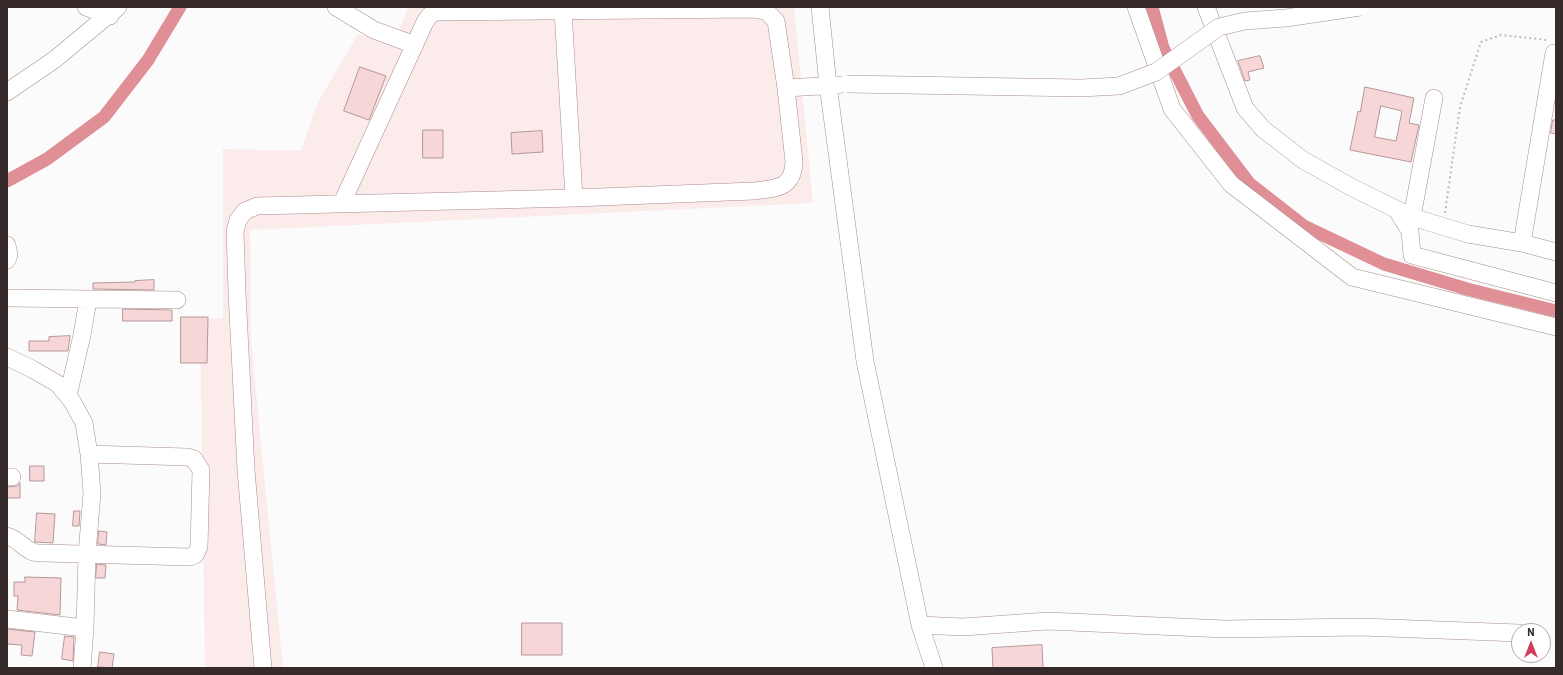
<!DOCTYPE html>
<html>
<head>
<meta charset="utf-8">
<style>
	body { margin:0 }
	#map { position:relative; width:1563px; height:675px; overflow:hidden; background:#fbfbfb; font-family:Barlow,sans-serif }
	canvas { display:block }
	.frame { position:absolute; inset:0; border:8px solid #362a2a; pointer-events:none }
	.north { position:absolute; left:1511px; top:623px; width:40px; height:40px; box-sizing:border-box; background:#fff; border:1px solid #afaaaa; border-radius:50%; rotate:0deg; font-size:11px; font-weight:700; line-height:16px; text-align:center; color:#362a2a }
	.north::after { content:''; display:block; margin:auto; width:14px; height:18px; background:#ce3e59; clip-path:polygon(50% 0,100% 100%,50% 72%,0 100%) }
</style>
</head>
<body>
<div id="map">
<canvas width="1563" height="675"></canvas>
<div class="frame"></div>
<div class="north">N</div>
</div>
<script>
const context = document.querySelector('canvas').getContext('2d');
context.lineJoin = 'round';
function fill(path, color) { context.fillStyle = color; context.fill(path, 'evenodd'); }
function trace(path, color, width, dash) { context.strokeStyle = color; context.lineWidth = width; context.lineCap = dash ? 'butt' : 'round'; context.setLineDash(dash || []); context.stroke(path); }
fill(new Path2D(`
	M408,7H794L813,203L250,230L251,340L283,668H205L200,320L223,318V149L301,151L317,104L358,34L393,45Z`), '#fcebeb');
trace(new Path2D(`
	M1152,7L1163,48L1198,116L1249,183L1304,226L1384,264L1467,289L1556,311
	M7,181L47,159L104,117L148,60L180,7`), '#e18f96', 13);
const building = new Path2D(`
	M1260,56L1264,68L1248,72L1250,80L1245,81L1238,61Z
	M360,67L386,76L369,120L344,111Z
	M1365,87L1414,98L1409,123L1419,125L1411,162L1350,150L1358,111L1360,112ZM1381,106L1402,111L1396,141L1375,137Z
	M1553,120H1556V134L1551,133Z
	M423,130H443V158H423Z
	M542,131L543,152L512,154L511,133Z
	M154,280V290L93,289V283L135,282V281Z
	M123,309L172,310V321H123Z
	M181,317H208L207,363H181Z
	M70,336L68,351H29V341H49V337Z
	M30,466H44V481H30Z
	M20,483V498H7V487L17,486Z
	M74,511H80L79,526H73Z
	M37,513L55,514L53,543L35,542Z
	M99,531L107,532L106,545L98,544Z
	M97,564L106,565L105,578H96Z
	M25,577L61,578L60,615L17,610L18,596H14V582H25Z
	M522,623H562V655H522Z
	M7,629L35,632L32,656L21,655L22,645L7,644Z
	M65,636L74,637L73,661L62,659Z
	M1042,645L1043,668H993L992,648Z
	M100,652L114,654L112,668L98,667Z`);
fill(building, '#f7d6d8');
trace(building, '#b69799', 1);
const minor = new Path2D(`
	M86,7L110,16
	M336,7L374,30L415,45
	M820,7L828,85L865,361L920,625L934,668
	M1136,7L1172,109L1231,184L1352,277L1556,327
	M1206,7L1245,108L1263,129L1303,160L1353,188L1412,217L1468,234L1522,243L1556,252
	M563,10L574,198
	M786,88L838,85
	M7,92L54,60L118,7
	M1396,209L1410,231L1412,255L1556,293
	M1412,217L1434,98
	M1522,243L1554,53
	M7,245L9,255L7,260
	M7,298L177,300
	M7,357L32,369L58,384L72,401L84,423L89,454L92,493L87,554L85,628L82,668
	M68,396L82,335L88,300
	M7,477H12
	M7,536C17,538 23,548 33,552C36,553 40,553 44,553L190,557L195,555L199,547L201,470L194,459L187,457L89,454
	M7,619L85,628
	M920,625L963,627L1048,621L1224,629L1362,627L1519,633
	M263,668L246,470L237,292L235,231L238,220L245,211L257,206L574,198L754,191C776,188 793,189 794,162L786,88L776,21L766,11L754,9L436,12L430,15L425,22L342,203`);
trace(minor, '#aa8b8d', 18);
trace(new Path2D(`
	M1445,213L1460,107L1481,42L1501,35L1547,40`), '#bebbbb', 2, [2, 3]);
trace(minor, '#fff', 17);
const minorBridge = new Path2D(`
	M847,84L1081,88L1119,86L1156,72L1219,27L1245,21L1286,18L1360,7`);
trace(minorBridge, '#aa8b8d', 18, []);
trace(minorBridge, '#fff', 17);
</script>
</body>
</html>
